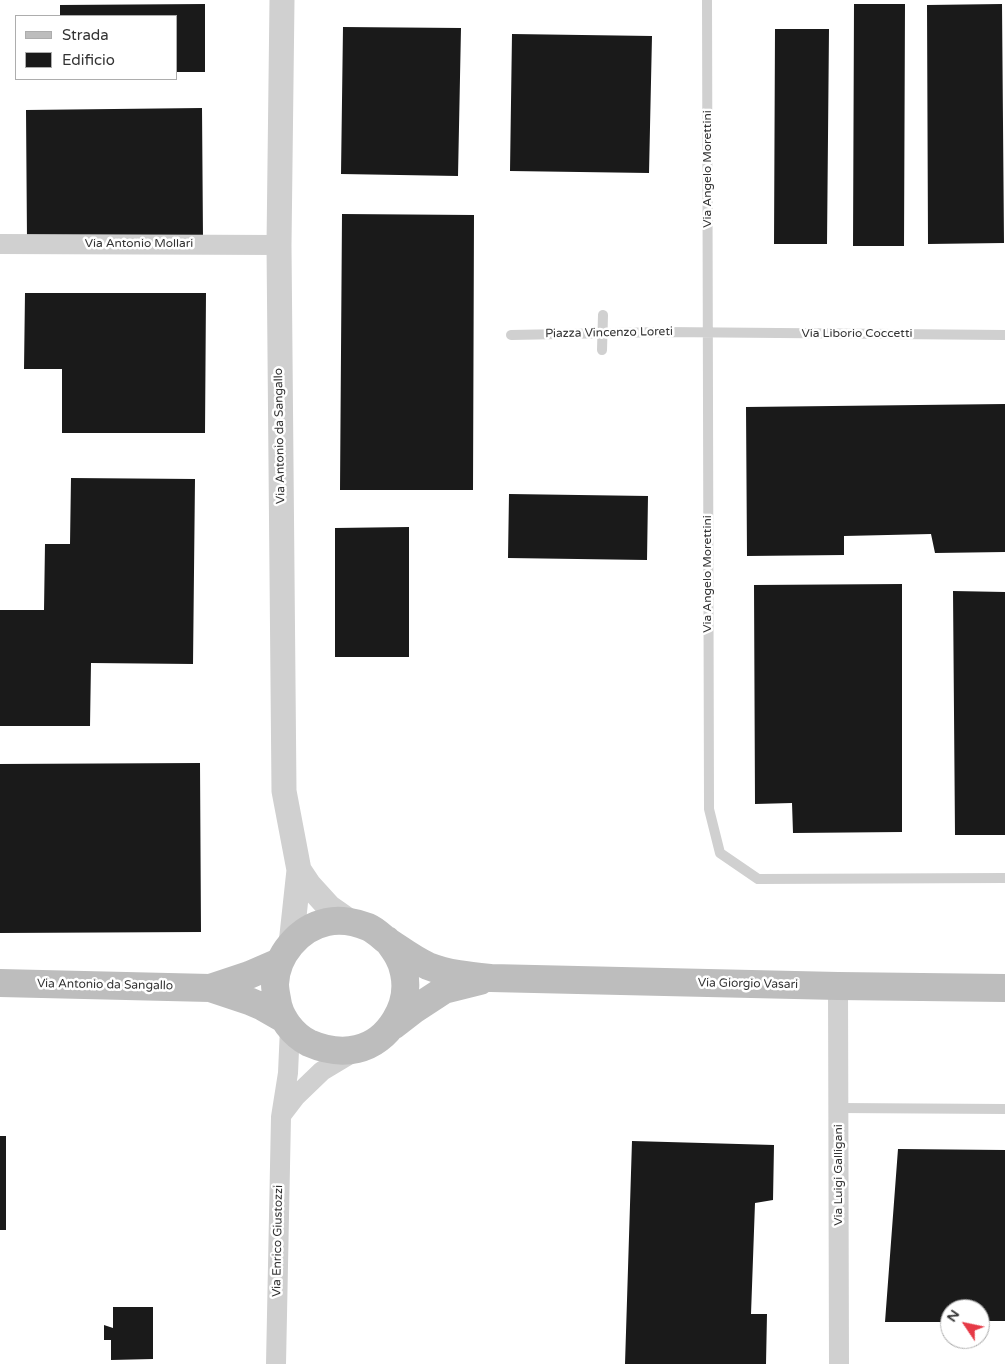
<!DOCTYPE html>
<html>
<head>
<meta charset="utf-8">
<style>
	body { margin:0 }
	#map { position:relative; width:1005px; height:1364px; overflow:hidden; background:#fff; font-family:"Varela Round",sans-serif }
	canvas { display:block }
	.legend { position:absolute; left:15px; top:15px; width:162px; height:65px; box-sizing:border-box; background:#fff; border:1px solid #adadad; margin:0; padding:6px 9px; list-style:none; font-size:15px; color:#333 }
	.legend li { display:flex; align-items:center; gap:10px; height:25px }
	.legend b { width:25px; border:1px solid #adadad }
	.north { position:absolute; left:940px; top:1299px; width:50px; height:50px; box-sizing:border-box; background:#fff; border:1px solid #adadad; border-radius:50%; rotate:304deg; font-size:14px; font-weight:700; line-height:20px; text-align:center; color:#333 }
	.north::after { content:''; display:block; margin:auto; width:18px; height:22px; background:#e63946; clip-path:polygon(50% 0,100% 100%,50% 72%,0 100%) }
</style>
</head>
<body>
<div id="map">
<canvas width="1005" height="1364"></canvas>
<ul class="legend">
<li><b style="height:6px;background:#bdbdbd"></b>Strada</li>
<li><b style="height:14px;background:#1a1a1a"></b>Edificio</li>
</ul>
<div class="north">N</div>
</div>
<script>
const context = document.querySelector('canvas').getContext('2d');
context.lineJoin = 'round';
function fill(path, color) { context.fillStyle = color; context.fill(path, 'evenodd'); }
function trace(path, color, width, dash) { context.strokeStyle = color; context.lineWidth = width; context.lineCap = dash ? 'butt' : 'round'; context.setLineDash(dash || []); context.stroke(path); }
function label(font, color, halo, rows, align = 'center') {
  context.font = font + ' "Varela Round",sans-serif'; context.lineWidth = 5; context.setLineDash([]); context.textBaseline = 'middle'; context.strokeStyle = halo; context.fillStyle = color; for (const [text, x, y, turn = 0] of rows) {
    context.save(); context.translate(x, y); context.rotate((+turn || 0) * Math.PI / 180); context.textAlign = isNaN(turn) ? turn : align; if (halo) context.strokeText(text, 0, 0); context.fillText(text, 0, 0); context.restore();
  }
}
fill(new Path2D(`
	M205,4V72H176V16H60V5Z
	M854,4H905L904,246H853Z
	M1002,4L1004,243L928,244L927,5Z
	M343,27L461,28L458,176L341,174Z
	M775,29H829L827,244H774Z
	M512,34L652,36L649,173L510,171Z
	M202,108L203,239L27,240L26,110Z
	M342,214L474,215L473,490H340Z
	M25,293H206L205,433H62V369H24Z
	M1005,404V552L935,553L931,534L844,536V555L747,556L746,407Z
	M71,478L195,479L193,664L91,663L90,726H0V610H44L45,544H70Z
	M509,494L648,496L647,560L508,558Z
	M409,527V657H335V528Z
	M902,584V832L793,833L792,803L755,804L754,585Z
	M953,591L1005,592V835H955Z
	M200,763L201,932L0,933V764Z
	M0,1136H6V1230H0Z
	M632,1141L774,1145L773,1200L755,1203L751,1314H767L766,1364H625Z
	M898,1149L1005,1150V1321H980V1309H950V1322H885Z
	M113,1307H153V1359L111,1360V1340H104V1325L113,1328Z`), '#1a1a1a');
trace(new Path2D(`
	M707,0L709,809L720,853L758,879L1005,878
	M511,335L665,332L1005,335
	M602,350L603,315
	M839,1108L1005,1109`), '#d0d0d0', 10);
trace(new Path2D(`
	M0,244L279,245
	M838,986L839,1364
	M283,1113L296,1096L322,1071L357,1050
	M276,1364L281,1117L288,1073L290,1028`), '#d0d0d0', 20);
trace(new Path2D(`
	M282,0L279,245L284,791L299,870L291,944
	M299,870L309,885L329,907L349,921`), '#d0d0d0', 25);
trace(new Path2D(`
	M387,940C395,951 402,960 404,973C411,1005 389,1042 357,1049C340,1053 325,1050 309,1043C293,1035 279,1017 277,999C276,994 275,989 275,984C276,955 299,928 327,922C340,919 356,922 368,927C375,930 381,936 386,940C400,949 413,959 428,966C448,974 470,976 491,978L838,986L1005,988
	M0,983L210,988L249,1001L263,1007L284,1019
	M210,988L249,975L279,962
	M393,1026L415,1009L444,990L480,981`), '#bdbdbd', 28);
label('12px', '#333', '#fff', [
	["Via Angelo Morettini",708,169,-90],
	["Via Antonio Mollari",139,244],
	["Piazza Vincenzo Loreti",609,333,-1],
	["Via Liborio Coccetti",857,334],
	["Via Antonio da Sangallo",280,436,-91],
	["Via Angelo Morettini",708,574,-90],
	["Via Giorgio Vasari",748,984,1],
	["Via Antonio da Sangallo",105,985,1],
	["Via Luigi Galligani",839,1175,-90],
	["Via Enrico Giustozzi",278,1241,-89]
]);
</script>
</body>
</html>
